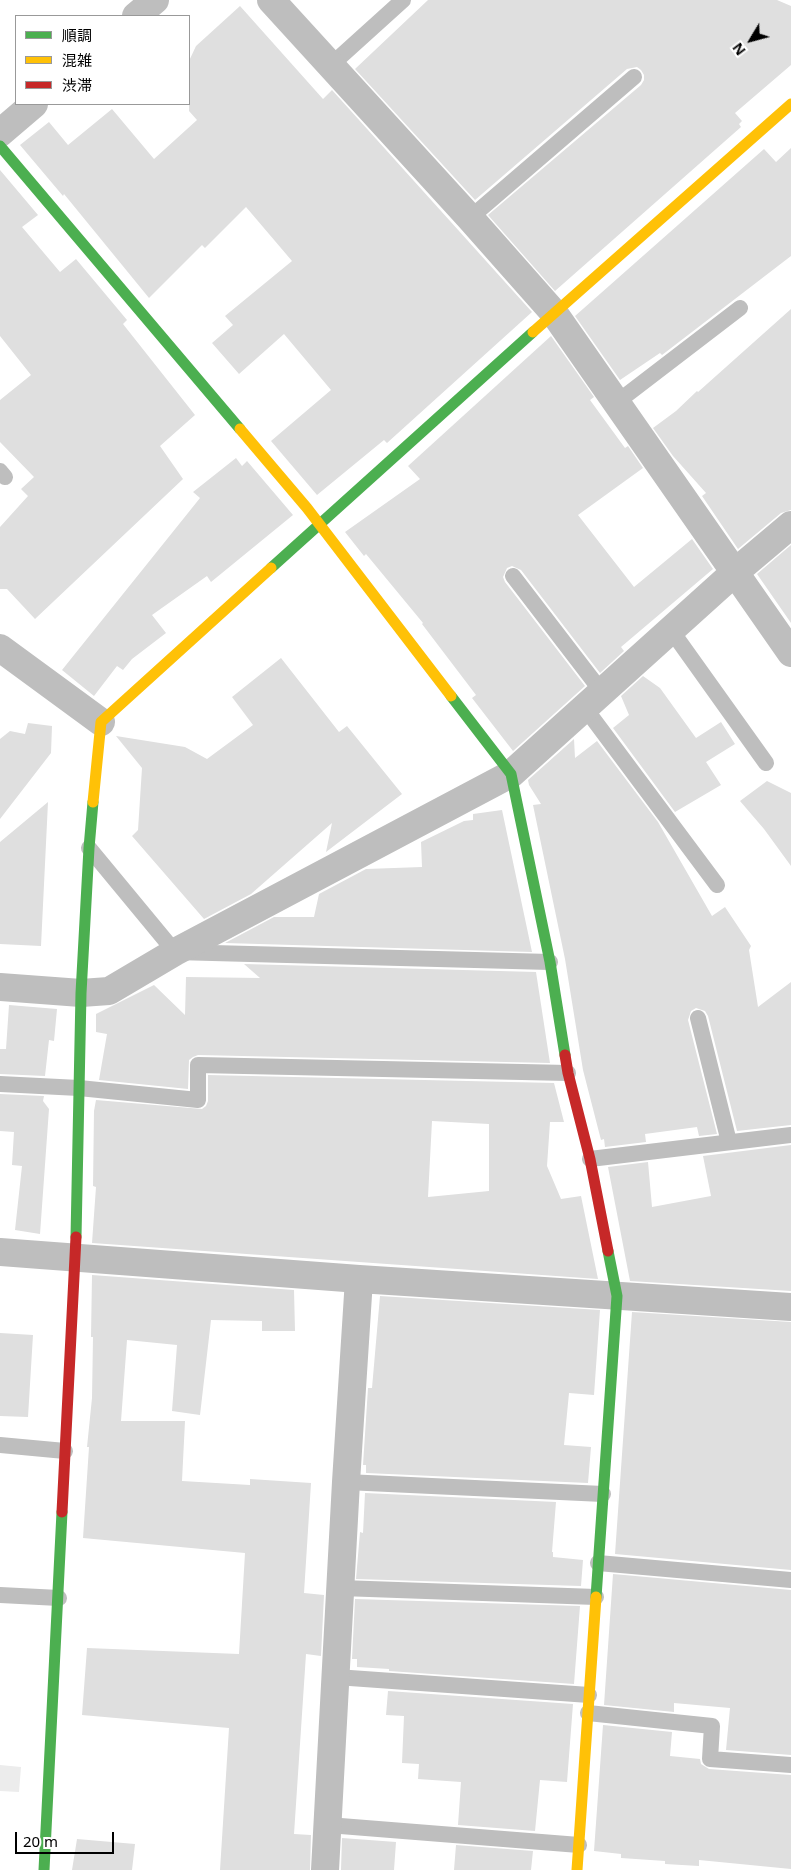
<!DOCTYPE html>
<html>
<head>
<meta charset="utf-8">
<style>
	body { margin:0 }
	#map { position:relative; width:791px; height:1870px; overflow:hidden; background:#fff; font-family:"Noto Sans","Noto Sans JP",sans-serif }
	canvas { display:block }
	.legend { position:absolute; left:15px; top:15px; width:175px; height:90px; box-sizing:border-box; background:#fff; border:1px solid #999; margin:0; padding:6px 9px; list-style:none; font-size:15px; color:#000 }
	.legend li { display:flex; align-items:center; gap:10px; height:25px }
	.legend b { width:25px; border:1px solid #999 }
	.north { position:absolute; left:726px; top:15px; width:50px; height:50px; -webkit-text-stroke:4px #fff; paint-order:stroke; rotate:233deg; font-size:14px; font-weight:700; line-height:20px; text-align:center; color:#000 }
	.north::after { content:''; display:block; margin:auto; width:18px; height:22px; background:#000; clip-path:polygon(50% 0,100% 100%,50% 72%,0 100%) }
	.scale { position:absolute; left:15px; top:1832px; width:99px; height:22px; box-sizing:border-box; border:2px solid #000; border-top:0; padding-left:6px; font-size:15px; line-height:18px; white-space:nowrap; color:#000; -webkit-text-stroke:4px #fff; paint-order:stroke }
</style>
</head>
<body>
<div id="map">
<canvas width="791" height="1870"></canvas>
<ul class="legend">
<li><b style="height:6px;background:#4caf50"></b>順調</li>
<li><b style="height:6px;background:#ffc107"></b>混雑</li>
<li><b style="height:6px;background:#c62828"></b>渋滞</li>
</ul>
<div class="north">N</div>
<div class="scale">20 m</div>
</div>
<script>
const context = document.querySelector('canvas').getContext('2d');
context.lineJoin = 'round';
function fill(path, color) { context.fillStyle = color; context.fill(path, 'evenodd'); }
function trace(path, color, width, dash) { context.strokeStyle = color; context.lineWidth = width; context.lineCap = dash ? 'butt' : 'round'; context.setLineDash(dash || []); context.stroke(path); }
fill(new Path2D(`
	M0,1765L21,1767L19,1792L0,1791Z`), '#ececec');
fill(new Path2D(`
	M428,0H777L791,6V65L735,113L742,121L739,124L741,127L555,291L488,215L641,85L644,80V75L641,70L637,67L627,69L475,200L355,69Z
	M240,6L323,99L332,90L532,312L387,443L384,440L317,495L271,441L331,390L284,334L239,374L212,343L233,325L225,316L292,261L246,207L205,248L202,245L149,298L64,194L63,196L20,145L49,122L68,145L112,109L154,159L197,120L189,111V61L196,46Z
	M791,148V256L662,355L660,353L620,380L575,316L764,149L776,162Z
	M0,170L38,215L22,227L60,272L76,259L127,320L123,324L195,415L160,446L183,479L35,619L7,589H0V527L28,496L21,489L34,477L0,442V400L31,375L0,336Z
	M791,309V510L781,513L738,549L702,496L706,493L673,456L653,428L676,411L697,391L698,392Z
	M551,336L594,397L590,400L625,448L628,446L643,468L578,515L634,587L692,539L713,569L621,647L624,651L600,673L521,570L512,566L507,568L503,577L505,582L585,686L513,751L472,698L476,695L422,624L423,623L366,554L364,556L345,532L420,479L408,466Z
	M236,458L242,466L247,461L293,515L211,582L207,576L152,615L166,633L132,659L123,670L117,666L94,696L62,670L200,498L193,492Z
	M791,545V623L757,574Z
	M281,658L339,732L347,726L402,794L326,852L332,823L251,894L204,919L132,836L138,830L142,768L116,736L185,747L207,759L253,725L232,697Z
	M643,676L660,688L696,738L721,722L735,744L706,762L721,785L675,812L613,728L629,715L621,696Z
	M28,723L52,726L51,753L0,819V739L10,731L25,734Z
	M574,739L575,758L597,741L658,822L712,916L725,907L751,946L749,950L758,1007L791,982V1125L737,1131L708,1016L705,1011L696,1008L691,1011L688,1020L717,1134L699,1136L697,1127L645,1134L646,1142L605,1147L604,1139L601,1140L583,1070L565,959L533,805L541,804L529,785L528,780Z
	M767,781L791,793V866L764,829L740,801Z
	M48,802L41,946L0,944V842Z
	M502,810L532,952L225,943L274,917H314L319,894L366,869L422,867L421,842L464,821L473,820V814Z
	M244,964L536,972L550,1063L198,1055L193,1057L189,1060L188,1089L99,1080L107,1034L96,1032V1014L154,985L185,1015L186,977L260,978Z
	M9,1005L57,1009L54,1041L49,1040L45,1076L0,1074V1049H6Z
	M208,1075L554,1083L564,1122H550L547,1166L561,1199L581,1196L598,1279L92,1243L96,1187L93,1186L94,1111L96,1100L202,1109L206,1106L208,1101ZM432,1121L489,1124V1191L428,1197Z
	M0,1094L44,1096L43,1101L49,1109L40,1234L15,1230L22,1166L12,1165L14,1132L0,1131Z
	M791,1145V1291L630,1281L608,1167L648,1162L652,1207L711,1196L703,1156Z
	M92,1275L294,1290L295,1331H262V1321L211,1320L200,1415L172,1411L177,1345L127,1340L121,1421H185L182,1481L250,1485V1479L311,1483L304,1593L324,1595L321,1656L306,1654L294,1834L311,1835L310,1870H220L229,1728L82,1715L87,1648L239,1654L245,1553L83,1538L89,1447H87L92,1398L93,1337H91Z
	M380,1296L600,1310L594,1395L569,1393L564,1445L591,1447L588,1483L366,1473V1465H363L368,1388H372Z
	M632,1312L791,1322V1570L615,1554Z
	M0,1333L33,1335L28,1417L0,1416Z
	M365,1493L556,1502L552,1552H553V1557L583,1560L581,1586L356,1579L360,1532L363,1533Z
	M613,1574L791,1590V1755L726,1750L730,1708L674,1703V1712L604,1705Z
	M355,1599L580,1606L574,1684L389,1671V1669L357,1667V1659H352Z
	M388,1691L573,1704L567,1782L540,1780L535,1831L458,1825L461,1782L418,1779L419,1764L402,1763L404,1716L386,1715Z
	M603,1725L672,1732L670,1756L700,1759L701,1764L709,1769L791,1775V1869L699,1860V1866L665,1864V1861L621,1858V1854L594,1851Z
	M342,1838L396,1842L394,1870H341Z
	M77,1839L135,1844L132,1870H72Z
	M456,1845L533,1851L531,1870H454Z`), '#dfdfdf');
trace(new Path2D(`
	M330,66L403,0
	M470,218L634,77
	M616,403L740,308
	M0,471L5,477
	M513,576L602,692
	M671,630L766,763
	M585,708L717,885
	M89,848L175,952L550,962
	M698,1018L729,1142
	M0,1084L79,1088L198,1100V1065L568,1073
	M590,1159L791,1135
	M0,1445L65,1451
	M346,1482L603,1494
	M598,1563L791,1580
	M341,1588L596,1597
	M0,1595L59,1598
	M336,1677L589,1695
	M588,1713L712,1726L710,1759L791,1765
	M328,1825L579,1845`), '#bebebe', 16);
trace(new Path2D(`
	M271,0L470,218L554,313L791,653
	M136,16L155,0
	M0,133L34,104
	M0,648L101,722
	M0,987L81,993L109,991L175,952L511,774L734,573L791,525
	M0,1252L359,1279L791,1307
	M325,1870L346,1482L359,1279`), '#bebebe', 28);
trace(new Path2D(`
	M0,146L240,429
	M271,568L533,332
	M451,696L511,774L550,962L565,1055
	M76,1237L81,993L89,848L93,802
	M596,1597L617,1296L608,1251
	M44,1870L62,1512`), '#4caf50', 11);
trace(new Path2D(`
	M533,332L791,104
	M240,429L307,508L451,696
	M93,802L101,722L271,568
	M577,1870L596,1597`), '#ffc107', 11);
trace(new Path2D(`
	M565,1055L568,1073L590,1159L608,1251
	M62,1512L76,1237`), '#c62828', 11);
</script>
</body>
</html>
